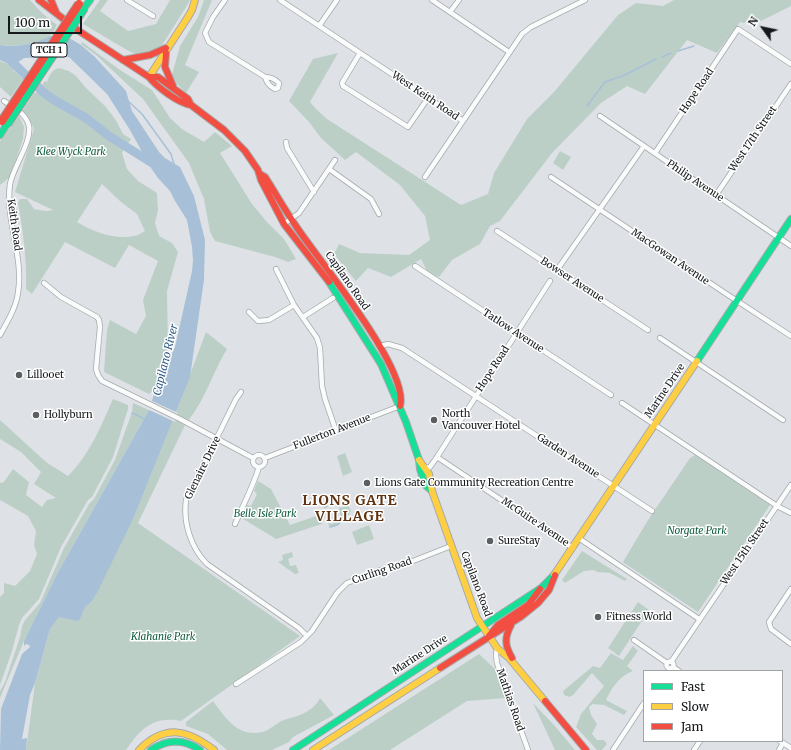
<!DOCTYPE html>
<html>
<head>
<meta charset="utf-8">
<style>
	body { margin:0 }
	#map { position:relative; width:791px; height:750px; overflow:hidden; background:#dee2e6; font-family:Merriweather,serif }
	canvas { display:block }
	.legend { position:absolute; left:643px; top:670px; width:140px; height:72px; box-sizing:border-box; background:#fff; border:1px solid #a1a3a4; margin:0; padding:5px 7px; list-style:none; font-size:12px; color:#15191b }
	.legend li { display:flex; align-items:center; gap:8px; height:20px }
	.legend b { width:20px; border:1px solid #a1a3a4 }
	.north { position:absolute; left:743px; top:8px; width:40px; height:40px; -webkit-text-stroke:3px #fff; paint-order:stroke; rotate:303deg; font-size:11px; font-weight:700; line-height:16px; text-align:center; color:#15191b }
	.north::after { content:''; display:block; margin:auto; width:14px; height:18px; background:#15191b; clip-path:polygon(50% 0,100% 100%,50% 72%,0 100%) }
	.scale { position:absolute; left:8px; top:16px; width:74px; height:18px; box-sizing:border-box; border:2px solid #15191b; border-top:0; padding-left:5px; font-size:12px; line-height:14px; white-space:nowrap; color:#15191b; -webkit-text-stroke:3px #fff; paint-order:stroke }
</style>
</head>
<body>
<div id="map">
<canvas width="791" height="750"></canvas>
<ul class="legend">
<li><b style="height:5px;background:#16e098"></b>Fast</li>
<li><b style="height:5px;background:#ffcf43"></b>Slow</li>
<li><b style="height:5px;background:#f24e42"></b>Jam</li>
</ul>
<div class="north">N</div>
<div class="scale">100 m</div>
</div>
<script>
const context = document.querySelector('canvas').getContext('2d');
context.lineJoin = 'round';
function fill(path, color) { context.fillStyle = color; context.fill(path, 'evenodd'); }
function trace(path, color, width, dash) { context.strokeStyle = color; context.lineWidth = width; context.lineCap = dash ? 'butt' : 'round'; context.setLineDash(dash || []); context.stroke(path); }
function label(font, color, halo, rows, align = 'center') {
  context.font = font + ' Merriweather,serif'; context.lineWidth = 3; context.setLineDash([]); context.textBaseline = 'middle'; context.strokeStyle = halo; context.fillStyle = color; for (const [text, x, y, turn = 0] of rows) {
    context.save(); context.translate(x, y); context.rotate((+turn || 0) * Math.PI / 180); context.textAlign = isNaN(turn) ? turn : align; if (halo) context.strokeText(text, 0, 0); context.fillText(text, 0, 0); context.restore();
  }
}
fill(new Path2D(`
	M0,0H30L43,14L57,25C55,28 53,34 50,36C38,46 15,47 0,45Z
	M100,0H108L100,11L128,31L156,24L170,0H190L188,4L159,50L137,55L127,50L83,24Z
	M204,0H212L185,65L199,72L186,93L171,78L180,46L198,17Z
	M674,0H791V6L753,25L740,22L717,53L687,40L645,94L627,86L601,103L552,153L500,221L490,226L480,244L452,260L439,277L428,273L421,259L391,277L368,268L356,281L334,254L339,244L360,253L409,255L430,240L425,216L400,185L356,152L345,160L321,138L309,122L289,101L313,59L338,53L310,102L317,110L327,119L461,205L488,194L494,173L527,119L554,92L618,15L636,3L663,6Z
	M82,42L120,70L152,90L170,118L182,129L204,142L215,132L232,146L220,153L252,204L267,222L284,239L296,259L288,262L275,257L215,241L210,232L204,199L189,163L143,99L96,55L81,44Z
	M0,61L13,66V70L23,79L11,97L0,87Z
	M59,68L69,71L76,76L86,88L106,107L117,122L123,134L131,139L122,153L127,169L138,181L157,193L158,210L155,223L159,236L172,243L178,252L167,291L168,348L156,388L149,394L104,372L107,330L110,320L136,334L146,316L143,300L158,261L129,245L115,268L65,242L32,294L26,289C27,260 23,232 18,203L20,199H27L34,209L46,211L53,210L15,192L34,129L29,118L23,110L34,93H36L45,81L47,82C49,76 52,69 59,68ZM102,184L121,202L137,214L145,231C141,233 137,236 134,236C115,240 93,232 77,222Z
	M19,116L24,127L23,139L10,177L0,185V141Z
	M560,151L571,157L563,170L553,163Z
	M206,332L227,349C213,372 203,405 186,423L138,523L300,636L181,721C154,715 139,730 126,750H26L35,683L50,629L59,616L173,420Z
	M113,399L128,405V409L113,457L92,497L88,500L61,547L39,599L22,618L19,625L12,651L0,685V597L4,593V583L15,586L30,571L37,554L34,545L36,531L28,516L0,500V483L4,482L13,469L29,482L26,495L42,507L47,500L56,498L34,484L41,472L21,452L0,439V420L46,462L68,476C90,454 101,426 113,399Z
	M133,403L149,410L57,574L24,641L0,698V691L5,682L20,637L22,626L25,620L40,603L64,548L89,504L94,499L115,460L132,412Z
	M345,453L352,472L343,476L337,456Z
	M695,455L770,505L698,612L624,563L623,562L648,520L690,458Z
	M258,481L271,489L290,525L319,515L322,524L276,539L240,517L247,505L251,506L257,494L254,491Z
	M337,493L346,502L341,505L331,503L325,509L322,506Z
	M347,504L351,511L348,516L349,521H342L339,525L330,528L328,523L333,524L332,518L335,516L338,521L341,518L339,507L342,508Z
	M369,525L374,539L357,545L352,532Z
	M582,551L627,579L625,581L610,573L597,572L594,570L584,571L565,583L562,580Z
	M292,552L293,557L288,559L290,566L296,565L299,573L295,574L278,562L283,560L282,555Z
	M638,602L649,610L619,656L608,648Z
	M633,646L638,651L627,666L633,671C619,676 612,688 606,700L627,711L624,715L604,705L593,704L589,707L591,715L597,724L592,734L597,740H604L607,744L602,750H597L576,727L581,714L604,686L592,673L573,695L569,697L564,695L563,691L593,666L600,668L611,653L623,660Z
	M479,654L496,670L506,698L467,701L390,750H329Z
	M320,698L334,715L293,737L289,742L272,750H227L208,734L186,726V722L213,701C225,717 238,738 262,732C271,730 278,721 287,719C299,716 314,711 320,698Z
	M533,703L554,725L575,750H555Z`), '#bccfc7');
fill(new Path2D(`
	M50,36L71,39L81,45L94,56L126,91L132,111L159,152L165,158L180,167L194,196L205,240L204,280L190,377L133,519L98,591L92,601L85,607L80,619L77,621L59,617L50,629L35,683L30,695L22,739L27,738L26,750H0L1,709L22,654L30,647L29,645L26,644L24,646V641L57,574L149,410L156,388L175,347L192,271L193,261L192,247L187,220L175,201L170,191L158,178L151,168L130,130L107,94L69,57L24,58L13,66L0,60V45C18,48 34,44 50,36Z`), '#a8c0d7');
fill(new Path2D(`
	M150,400L178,413L175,422L147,409Z`), '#dee2e6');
trace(new Path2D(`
	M678,51L694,46
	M662,57L671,53
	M128,101L142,114L171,154L174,164
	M587,106L605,82L625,75L656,59
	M132,413L145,419
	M330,527L337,525L342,519H349`), '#a8c0d7', 1.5);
trace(new Path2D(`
	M6,56L43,92L54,100L86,118L109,136L157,166`), '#a8c0d7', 9);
const street = new Path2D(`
	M127,0L153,16
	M225,0L213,17L205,33L209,42L265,77C267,83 269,86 275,89L278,88L279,83C275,79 270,77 265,77
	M280,0L463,121
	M432,0L509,52
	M450,12L459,0
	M319,26L337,0
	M360,53L342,83L343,86L408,127L428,98
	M600,116L791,246
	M286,142L287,148L314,192
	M655,153L738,29L791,64
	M329,169L371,199L379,214
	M425,177L522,34L531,27L585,0
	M551,177L728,295L791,336
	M716,195L791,84
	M284,224L299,213L335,160
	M497,231L648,330
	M415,266L611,395
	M276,269L294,305L317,338L320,348L322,386L325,399L336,431
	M557,270L644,146
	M44,283L61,297L97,317L99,320L100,327L96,369L98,375L102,381L180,419L253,458
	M249,312L258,321L269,320L294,305
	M303,317L333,298
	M0,335C7,322 16,308 18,293C24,256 5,221 10,184C13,167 32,142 29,126C26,113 14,108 4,101
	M660,338L783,420
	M381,346L388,344L402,348L652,511
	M241,392L236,399L186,500C183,523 191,548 207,564L299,628L307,636
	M622,403L777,506L791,513
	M253 461a6 6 0 1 1 12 0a6 6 0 1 1-12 0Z
	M437,457L573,548
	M265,458L400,406
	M427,468L430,467L437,457L550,281
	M235,524C243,505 253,487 259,467
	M580,539L699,619
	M791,589L769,622L771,629L791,644
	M634,640L667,663
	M497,648L496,655L497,663L528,750
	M666.5 665a3.5 3.5 0 1 1 7 0a3.5 3.5 0 1 1-7 0Z
	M671,662L791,485
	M673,667L679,671
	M236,684L301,642L312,631L337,593L347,583L378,571L413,561L451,546
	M780,741L791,748
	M613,750L644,703
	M694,750L700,741
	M779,750L783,743`);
const fast = new Path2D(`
	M84,8L90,0
	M0,135L7,124
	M329,282L381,364L406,422L419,460L420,469L425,485L432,491
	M697,361L791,219
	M151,750C167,739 184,739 200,750
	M293,750L541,588L554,575
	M293,750H294`);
const slow = new Path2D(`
	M149,77L188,17L192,10L195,0
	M419,460L429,474L432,491L477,618L497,648L509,658L545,701
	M554,575L697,361
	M139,750C165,724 187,729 214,750
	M313,750L440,668`);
const jam = new Path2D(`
	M39,0L79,31L149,77C157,87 178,103 191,105
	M51,0L56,12
	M166,53L165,67L173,86
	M123,60L150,55L166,48
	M149,77H158L188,99L191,105L224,130L245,151L258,170L261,180L284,224L329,282
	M260,174L265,177C276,194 286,212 298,229C320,262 410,370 400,406
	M511,625C504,638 505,646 512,658
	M489,636L498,625L528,605L540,589
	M440,668L522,616L538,603L549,590L555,575
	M545,701L586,750`);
trace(street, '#a6a9ac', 6);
trace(fast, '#a6a9ac', 8);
trace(slow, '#a6a9ac', 8);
trace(jam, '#a6a9ac', 8);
trace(street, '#fafbfb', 4.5);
trace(fast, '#16e098', 6);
trace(slow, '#ffcf43', 6);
trace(jam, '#f24e42', 6);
const fastBridge = new Path2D(`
	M7,124L84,8`);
const jamBridge = new Path2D(`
	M2,121L79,4`);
trace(fastBridge, '#a49897', 10, []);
trace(jamBridge, '#a49897', 10, []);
trace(fastBridge, '#16e098', 8);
trace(jamBridge, '#f24e42', 8);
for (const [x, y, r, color] of [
	[19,375,4,"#5b5f62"],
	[36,415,4,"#5b5f62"],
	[434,420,4,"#5b5f62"],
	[367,483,4,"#5b5f62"],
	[490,541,4,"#5b5f62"],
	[598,617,4,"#5b5f62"]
]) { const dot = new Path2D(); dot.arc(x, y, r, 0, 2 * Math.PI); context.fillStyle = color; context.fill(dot); trace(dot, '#fff', 1.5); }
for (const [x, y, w] of [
	[49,50,36]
]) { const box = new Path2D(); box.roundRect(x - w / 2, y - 7, w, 14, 3); context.fillStyle = '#fff'; context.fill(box); trace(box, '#15191b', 1); }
label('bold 9px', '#15191b', null, [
	["TCH 1",49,50]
]);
label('10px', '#15191b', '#fff', [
	["Hope Road",697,91,-56],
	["West Keith Road",425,96,34],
	["West 17th Street",753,139,-56],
	["Philip Avenue",695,181,34],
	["Keith Road",14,225,82],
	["MacGowan Avenue",670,257,34],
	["Bowser Avenue",572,280,33],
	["Capilano Road",347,281,55],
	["Tatlow Avenue",513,331,33],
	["Hope Road",493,369,-57],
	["Marine Drive",665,391,-56],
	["Fullerton Avenue",332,432,-21],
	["Garden Avenue",568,456,33],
	["Glenaire Drive",203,468,-64],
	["McGuire Avenue",535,522,34],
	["West 15th Street",745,552,-56],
	["Curling Road",382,571,-19],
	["Capilano Road",476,584,69],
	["Marine Drive",420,655,-33],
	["Mathias Road",510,700,71]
]);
label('italic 10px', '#0e5c3e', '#fff', [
	["Klee Wyck Park",71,152],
	["Belle Isle Park",265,514],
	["Norgate Park",697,531],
	["Klahanie Park",163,637]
]);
label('10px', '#15191b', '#fff', [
	["Lillooet",27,375],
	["North",442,414],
	["Vancouver Hotel",442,426],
	["Hollyburn",44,415],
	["Lions Gate Community Recreation Centre",375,483],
	["SureStay",498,541],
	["Fitness World",606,617]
], 'left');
label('italic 11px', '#2b5a85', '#fff', [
	["Capilano River",166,360,-76]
]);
context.letterSpacing = '1px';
label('bold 14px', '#603310', '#fff', [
	["LIONS GATE",350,501],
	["VILLAGE",350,517]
]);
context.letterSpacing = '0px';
</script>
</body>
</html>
